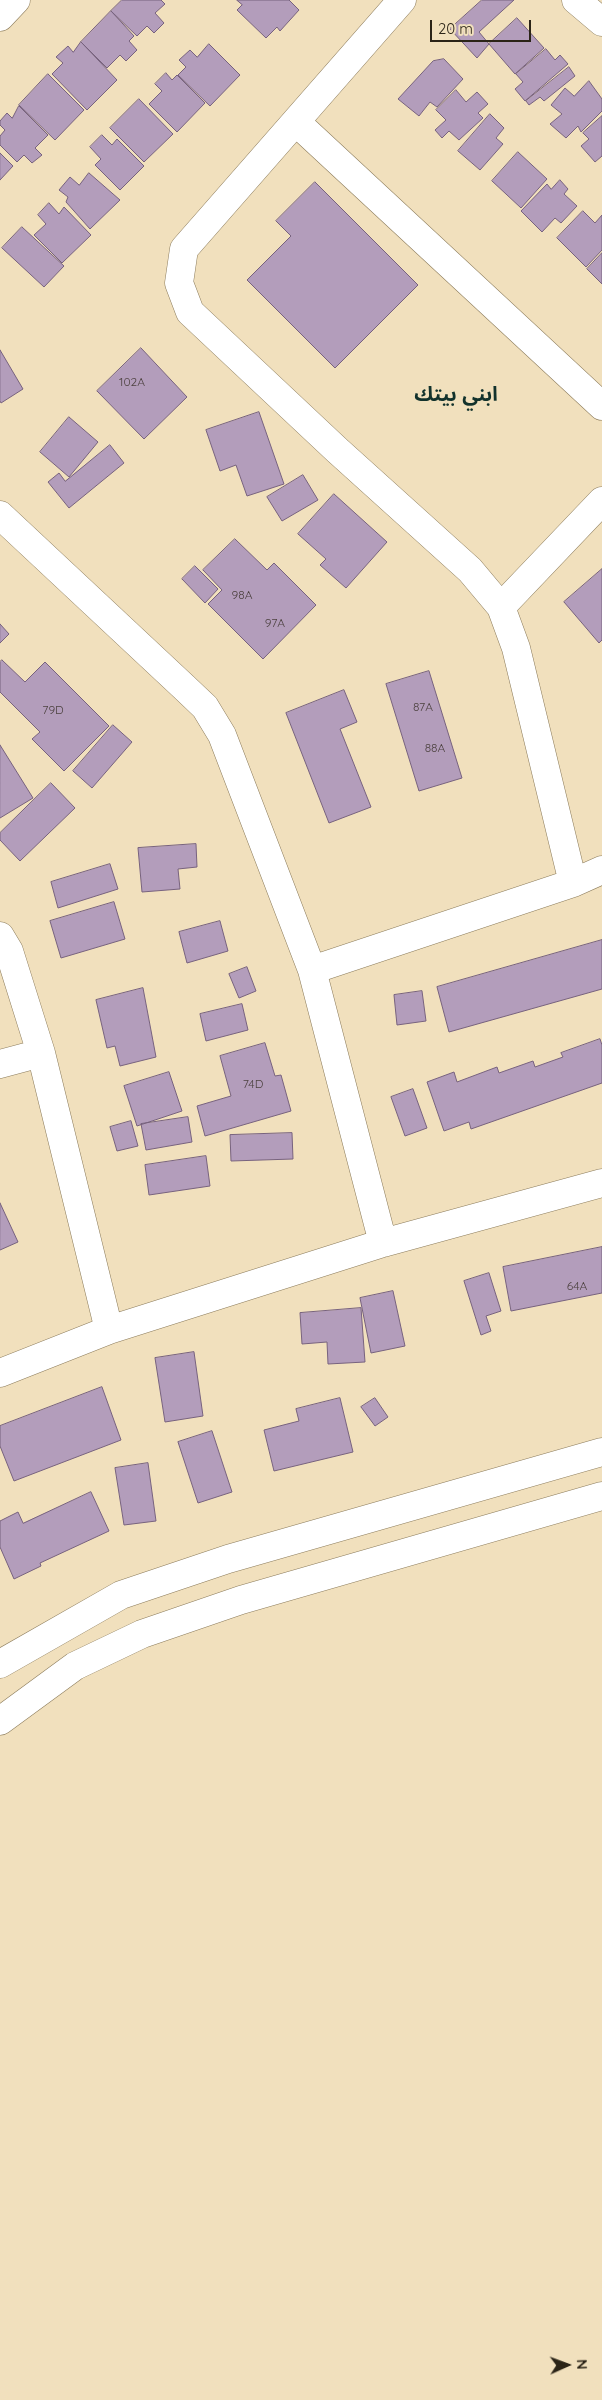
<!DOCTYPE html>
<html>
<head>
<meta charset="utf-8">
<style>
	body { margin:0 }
	#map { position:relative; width:602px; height:2400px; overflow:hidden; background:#f1e0bd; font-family:Quicksand,sans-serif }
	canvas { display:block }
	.north { position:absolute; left:542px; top:2340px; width:50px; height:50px; -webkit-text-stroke:4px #f1e0bd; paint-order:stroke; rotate:88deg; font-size:14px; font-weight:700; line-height:20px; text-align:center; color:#2b2417 }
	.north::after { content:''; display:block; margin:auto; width:18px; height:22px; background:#2b2417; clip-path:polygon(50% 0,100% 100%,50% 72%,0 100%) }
	.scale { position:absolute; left:430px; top:20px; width:101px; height:22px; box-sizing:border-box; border:2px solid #2b2417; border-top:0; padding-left:6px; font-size:15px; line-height:18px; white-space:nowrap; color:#2b2417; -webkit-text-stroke:4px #f1e0bd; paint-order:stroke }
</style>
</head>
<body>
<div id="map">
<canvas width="602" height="2400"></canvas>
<div class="north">N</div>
<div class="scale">20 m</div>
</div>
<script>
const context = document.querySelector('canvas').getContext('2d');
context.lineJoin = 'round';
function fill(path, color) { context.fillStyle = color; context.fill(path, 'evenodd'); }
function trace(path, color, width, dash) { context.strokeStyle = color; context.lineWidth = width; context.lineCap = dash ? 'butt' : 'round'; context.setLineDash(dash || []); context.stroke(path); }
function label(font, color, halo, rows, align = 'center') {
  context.font = font + ' Quicksand,"Noto Sans Arabic",sans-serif'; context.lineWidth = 4.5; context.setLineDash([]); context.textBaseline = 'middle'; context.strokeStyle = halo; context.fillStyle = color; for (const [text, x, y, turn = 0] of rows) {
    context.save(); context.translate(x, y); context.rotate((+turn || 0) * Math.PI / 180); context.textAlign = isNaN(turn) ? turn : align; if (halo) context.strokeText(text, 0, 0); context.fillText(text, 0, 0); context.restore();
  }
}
const building = new Path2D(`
	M122,0H161L165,4L155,13L164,23L154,33L147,26L137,36L111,11Z
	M237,0H289L299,10L280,31L277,27L266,38L237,10L242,5Z
	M482,0H514L479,32L489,44L477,58L450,29Z
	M111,11L134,36L129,41L137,50L126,61L120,55L107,68L81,42Z
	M517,18L544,48L515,74L489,44Z
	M81,42L117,80L87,110L52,74L63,63L56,57L68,46L73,52Z
	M209,44L240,75L210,106L178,75L186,67L179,60L190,50L197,57Z
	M546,49L555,60L560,55L568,64L525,101L515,89L523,82L516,74Z
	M444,59L463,79L437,107L430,102L419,116L398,99L433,61Z
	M569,67L575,76L544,101L540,97L529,105L526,101Z
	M166,73L172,80L177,75L205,103L177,132L149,104L162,91L155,84Z
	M48,74L84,110L55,140L19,105Z
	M589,81L602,99V111L581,132L578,126L566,138L550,124L562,114L551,105L565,88L574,96Z
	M456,90L466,102L477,92L488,104L478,113L483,118L459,140L449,131L442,138L435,130L446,120L436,110Z
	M139,99L173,134L144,162L110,128Z
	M19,106L48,135L35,148L42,155L32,163L24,155L17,162L0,145V136L5,130L0,125V121L7,113L12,118Z
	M490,114L504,128L496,138L503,144L480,170L458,151Z
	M602,116V156L595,162L581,146L589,139L583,133Z
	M102,135L112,145L117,139L144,166L120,190L95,165L101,159L90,147Z
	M518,152L547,179L521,208L492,181Z
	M0,153L13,166L0,180Z
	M89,173L120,200L90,229L66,202L68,197L59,190L70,177L79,185Z
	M560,180L568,189L564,194L577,206L561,223L555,218L542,232L521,211L547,184L551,189Z
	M315,182L418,285L335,368L247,280L291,236L276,221Z
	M49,203L59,214L64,207L91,235L62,263L34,235L46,224L38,215Z
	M583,211L595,223L602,215V250L586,267L557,238Z
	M22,227L64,266L44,287L2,248Z
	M602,253V284L587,269Z
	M141,348L187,397L144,439L97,391Z
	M0,350L23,389L1,403L0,401Z
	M259,412L284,484L247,496L236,465L220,471L206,430Z
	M69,417L98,442L69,477L40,452Z
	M110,445L124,463L69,508L48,482L59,473L65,481Z
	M303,475L318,500L282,521L267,497Z
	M334,494L387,542L346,588L320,565L326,559L298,534Z
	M235,539L267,570L274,563L316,605L263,659L208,604L222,590L203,570Z
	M195,566L218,589L205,603L182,579Z
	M602,569V640L599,643L564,602Z
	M0,624L9,634L0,643Z
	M2,660L25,682L45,662L109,726L64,771L32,739L40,732L0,692V662Z
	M429,671L462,778L419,791L386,684Z
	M344,690L357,722L340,729L371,807L329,823L286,713Z
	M113,725L132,742L92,788L73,771Z
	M0,745L33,798L0,818Z
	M51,783L75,808L20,861L0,840V833Z
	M196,844L197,867L178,869L180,889L142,892L138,848Z
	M110,864L118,889L58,908L51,882Z
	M114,902L125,939L61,958L50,921Z
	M220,921L228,951L187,963L179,932Z
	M602,940V989L449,1032L437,987Z
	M247,967L256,991L239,998L229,974Z
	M143,988L156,1057L120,1066L115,1046L107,1048L96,1000Z
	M422,991L426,1021L397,1025L394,995Z
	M242,1004L248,1030L206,1041L200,1014Z
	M600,1039L602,1045V1083L471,1129L469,1122L444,1131L427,1082L454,1072L457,1082L497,1067L499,1073L533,1061L535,1067L563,1057L561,1053Z
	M265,1043L275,1076L281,1075L291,1111L205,1136L197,1106L231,1096L220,1056Z
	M169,1072L182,1111L137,1126L124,1086Z
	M413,1089L427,1128L405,1136L391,1097Z
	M188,1117L192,1142L146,1150L141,1124Z
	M131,1121L138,1146L117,1151L110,1127Z
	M292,1133L293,1159L231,1161L230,1135Z
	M206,1156L210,1186L149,1195L145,1165Z
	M0,1203L18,1242L0,1250Z
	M602,1247V1293L511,1311L503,1267Z
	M489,1273L501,1311L486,1316L491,1331L481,1335L464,1281Z
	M393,1291L405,1346L371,1353L360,1298Z
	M361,1308L365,1362L328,1364L327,1342L302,1344L300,1313Z
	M194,1352L203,1416L165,1422L155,1358Z
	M102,1387L121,1440L14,1481L0,1446V1426Z
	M340,1398L353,1452L274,1471L264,1430L299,1421L296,1409Z
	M375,1398L388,1417L375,1426L361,1407Z
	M212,1431L232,1492L198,1503L178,1442Z
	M148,1463L156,1521L124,1525L115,1468Z
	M91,1492L109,1531L40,1563L41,1566L14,1579L0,1547V1521L18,1512L23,1523Z`);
fill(building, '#b39dbb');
trace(building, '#77627e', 1);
const minor = new Path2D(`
	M402,0L184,249L179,283L190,312L337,450L470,570L501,607L516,648L573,883
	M576,0L602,22
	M0,17L16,0
	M296,122L602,406
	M0,515L185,688L205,707L222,735L312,970L383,1243
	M501,607L602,501
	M0,936L9,951L41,1053L109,1330
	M312,970L573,883L602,870
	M0,1064L41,1053
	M0,1373L109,1330L383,1243L602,1183
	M0,1664L121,1595L228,1559L602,1452
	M0,1721L75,1666L142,1634L241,1600L602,1496`);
trace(minor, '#8c7c5c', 29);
trace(minor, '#fff', 28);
label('12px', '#4d4240', null, [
	["102A",132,382],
	["98A",242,595],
	["97A",275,623],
	["87A",423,707],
	["79D",53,710],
	["88A",435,748],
	["74D",253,1084],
	["64A",577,1286]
]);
label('bold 20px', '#12322c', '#f1e0bd', [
	["ابني بيتك",456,395]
]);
</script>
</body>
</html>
